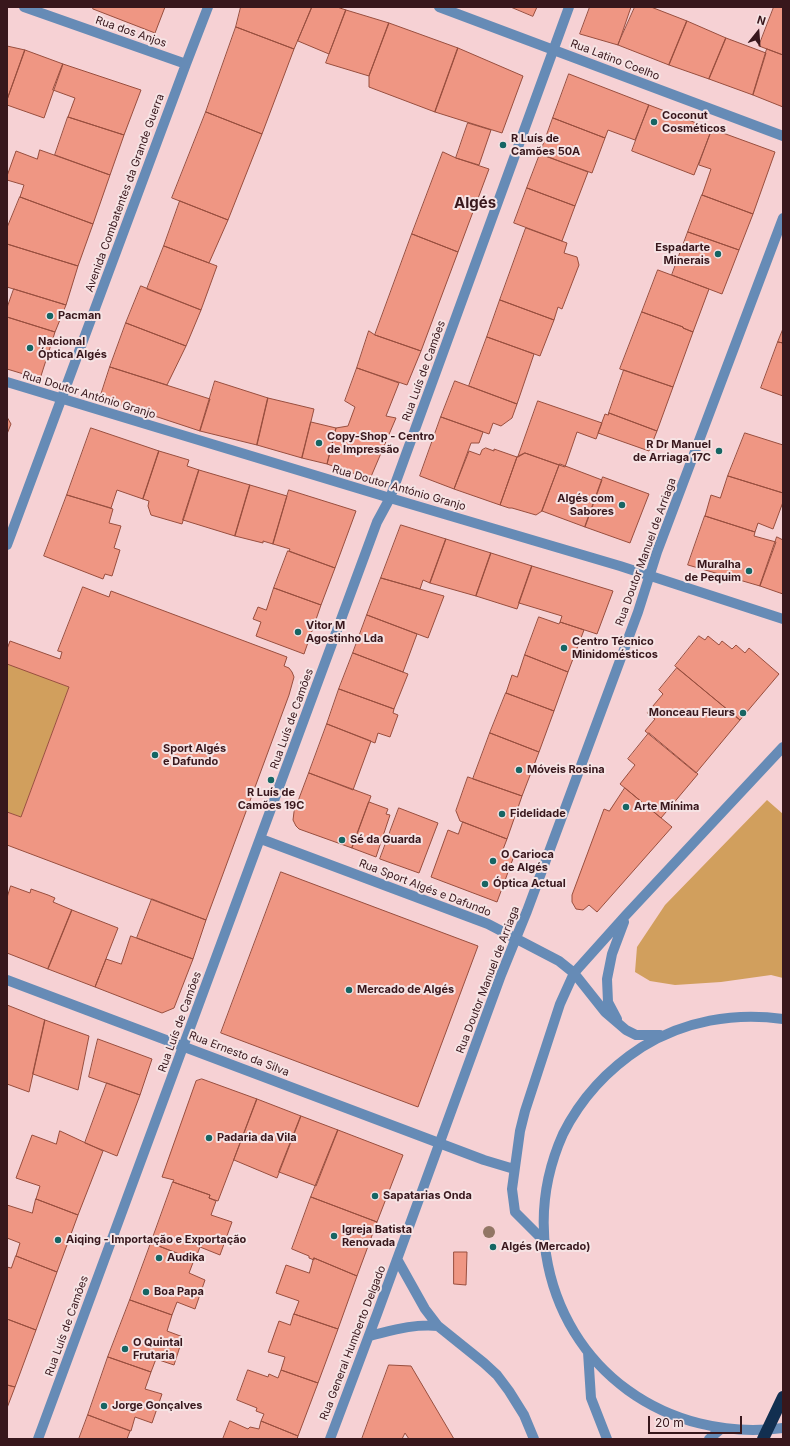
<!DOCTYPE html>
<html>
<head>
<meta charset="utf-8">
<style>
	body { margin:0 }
	#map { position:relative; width:790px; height:1446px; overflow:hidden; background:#f6d1d4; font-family:Inter,sans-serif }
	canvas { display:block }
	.frame { position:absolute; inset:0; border:8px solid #38171c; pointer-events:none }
	.north { position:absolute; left:738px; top:12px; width:40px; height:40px; -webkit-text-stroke:3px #f6e3e4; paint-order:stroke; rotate:17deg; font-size:11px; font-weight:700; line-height:16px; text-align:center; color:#38171c }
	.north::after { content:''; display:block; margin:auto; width:14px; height:18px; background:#38171c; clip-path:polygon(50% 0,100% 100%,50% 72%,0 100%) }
	.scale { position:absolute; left:648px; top:1416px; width:94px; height:18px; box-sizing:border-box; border:2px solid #38171c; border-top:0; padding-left:5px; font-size:12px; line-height:14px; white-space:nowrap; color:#38171c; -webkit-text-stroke:3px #f6e3e4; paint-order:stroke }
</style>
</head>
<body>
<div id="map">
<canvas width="790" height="1446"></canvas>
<div class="frame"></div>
<div class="north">N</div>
<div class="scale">20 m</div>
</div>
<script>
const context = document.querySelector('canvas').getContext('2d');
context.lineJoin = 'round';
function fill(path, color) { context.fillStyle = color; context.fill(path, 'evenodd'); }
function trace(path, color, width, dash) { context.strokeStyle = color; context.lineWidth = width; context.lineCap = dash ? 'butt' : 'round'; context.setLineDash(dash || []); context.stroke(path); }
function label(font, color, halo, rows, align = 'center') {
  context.font = font + ' Inter,sans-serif'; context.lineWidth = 4; context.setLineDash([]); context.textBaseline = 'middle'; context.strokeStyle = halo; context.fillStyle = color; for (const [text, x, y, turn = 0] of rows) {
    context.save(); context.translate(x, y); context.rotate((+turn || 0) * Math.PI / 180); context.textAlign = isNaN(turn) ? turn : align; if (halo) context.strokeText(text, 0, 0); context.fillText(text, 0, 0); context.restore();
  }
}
fill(new Path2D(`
	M7,663L69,687L21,817L7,812Z
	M767,800L783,814V978L771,975L721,982L675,985L650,981L635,972L637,947L665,905Z`), '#d19f5d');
const building = new Path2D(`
	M94,7H165L155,33L93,9Z
	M241,7H312L294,49L236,27Z
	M312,7H337L346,10L329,54L298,41Z
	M511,7H537L533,16Z
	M590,7H631L618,45L580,34Z
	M635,7H651L687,21L669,65L618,45Z
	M774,7H783V55L759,46Z
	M346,10L389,23L369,76L326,63Z
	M687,21L726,38L709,79L669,65Z
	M389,23L458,48L435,112L369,87V76Z
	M236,27L294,49L262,134L206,112Z
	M726,38L766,53L753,95L709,79Z
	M7,46L25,50L7,100Z
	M458,48L523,76L502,133L435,112Z
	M767,49L783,55V107L753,95Z
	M25,50L63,64L44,118L7,105V100Z
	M63,64L141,90L124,135L68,117L75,98L53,90Z
	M569,74L649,105L635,140L608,130L605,138L553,118Z
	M649,105L712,129L694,175L632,151Z
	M206,112L262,134L228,220L172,198Z
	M68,117L124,135L110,175L55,155Z
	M553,118L605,138L592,173L540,154Z
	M468,123L491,130L479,165L456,158Z
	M712,129L775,152L753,214L702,195L711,169L699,165Z
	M40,150L110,175L93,224L20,197L24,185L7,180V176L16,151L37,159Z
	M443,152L456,158L489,169L458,252L412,234Z
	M540,154L588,172L575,206L527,188Z
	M527,188L575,206L562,241L514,223Z
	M702,195L753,214L739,250L688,232Z
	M20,197L93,224L78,266L7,244V228Z
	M180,201L228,220L209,263L164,246Z
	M526,228L567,243L564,253L577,257L579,265L562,309L558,307L554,320L500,300Z
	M688,232L739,250L722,294L672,275Z
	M412,234L458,252L421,351L375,335Z
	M7,244L78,266L66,305L7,287Z
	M164,246L217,266L201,310L147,289Z
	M658,270L709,289L693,332L683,328V327L642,312Z
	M141,286L201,310L186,346L126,323Z
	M14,289L66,305L55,332L7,317V308Z
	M500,300L554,320L540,356L487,337Z
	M642,312L683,327V328L693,332L673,387L620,369Z
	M7,317L55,332L40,379L7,369Z
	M126,323L186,346L167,385L110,367Z
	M783,329V343L778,342Z
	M369,331L375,335L421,351L407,385L357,368Z
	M487,337L534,354L517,404L469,386Z
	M778,342L783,343V396L761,388Z
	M110,367L210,399L200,431L100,398Z
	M357,368L399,383L386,416L396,418L370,479L327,464L336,428L348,426L355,407L345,401Z
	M624,370L673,387L657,431L609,413Z
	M215,381L268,398L257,445L200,431Z
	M455,381L517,404L512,418L501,426L493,423L489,434L441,417Z
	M268,398L314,409L302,458L257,445Z
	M538,401L602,423L596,439L577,432L565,467L525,453L518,457Z
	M609,413L657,431L649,451L598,433L605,414L608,415Z
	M7,417L11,424L7,434Z
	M441,417L483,432L479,443H471L454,489L420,476Z
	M311,422L336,428L327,464L302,458Z
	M91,428L159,451L143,499L117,490L111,508L67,495Z
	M745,433L783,445V493L728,476Z
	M486,448L494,451V449L517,457L500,505L454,489L469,451L480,455L482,450Z
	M159,451L189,460L187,466L199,470L182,524L151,515L148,506L149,501L143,499Z
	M525,453L559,465L542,511L536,515L512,508H509L500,505L517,457Z
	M560,464L602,480L585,527L542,511Z
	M199,470L250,485L235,536L183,520Z
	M728,476L783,493V502L773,529L758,523L755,532L705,516L711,495L720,498Z
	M603,477L649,494L630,543L585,527Z
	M250,485L287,496L273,544L263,541V543L235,536Z
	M289,490L356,511L335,568L289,551L290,549L273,544Z
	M67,495L113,509L109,523L121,526L114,548L120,550L112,576L105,574L103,579L44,556Z
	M705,516L755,532L754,536L776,542L760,586L688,565Z
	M401,525L446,539L430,583L423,580L420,589L381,578Z
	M777,537L783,540V594L760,586Z
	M446,539L491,553L476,596L430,583Z
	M288,551L335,568L321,605L274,588Z
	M491,553L532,566L517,609L476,596Z
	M532,566L613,591L597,634L560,622L562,616L519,603Z
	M381,578L444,596L428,638L367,615Z
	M83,587L109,597L111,591L287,657L284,666L289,668L292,672L294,677L289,695L206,920L7,845V812L21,817L69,687L7,664V649L10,641L60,659L62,652L58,651Z
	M274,588L321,605L304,654L256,636L261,622L253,619L258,607L266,610Z
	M367,615L417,634L403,672L353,653Z
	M539,617L559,624L560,622L584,630L568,672L525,655Z
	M699,636L705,640L708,636L719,645L722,641L732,649L736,645L745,653L749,648L779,674L740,720L675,666Z
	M353,653L408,674L394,709L339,689Z
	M525,655L568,672L554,711L506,693L512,675L517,677Z
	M677,668L740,720L696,773L645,731L655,719L647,713L663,694L659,690Z
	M339,689L394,709L393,713L398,715L390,737L378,733L375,743L327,724Z
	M506,693L554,711L539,752L490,733Z
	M327,724L371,741L353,790L309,773Z
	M490,733L539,752L522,796L473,779Z
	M649,733L698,774L661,818L620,784L635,765L628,759Z
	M309,773L371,796L352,848L299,829L296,826L293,820L294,812Z
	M468,777L522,796L507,839L460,821L456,811Z
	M625,788L672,827L597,912L589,905L583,910L576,909L572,902V895L604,809L609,811Z
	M369,802L388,809L386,814L390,815L376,857L352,848Z
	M399,808L438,823L419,873L380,859Z
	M463,822L507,839L502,852L514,856L497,902L431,877L448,830L458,834Z
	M281,872L478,946L418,1107L221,1033Z
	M11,886L30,893L31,889L48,895L55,898L53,902L72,910L48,969L7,953V898Z
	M152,899L206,920L193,959L137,938Z
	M72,910L118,928L95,987L48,969Z
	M131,936L193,959L174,1008L162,1013L95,987L106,959L121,964Z
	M7,1005L45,1020L29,1092L7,1084Z
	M45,1020L89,1036L78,1090L33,1074Z
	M98,1039L152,1059L140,1095L89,1077Z
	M202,1079L257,1099L218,1201L209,1198L210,1195L173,1182L174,1180L162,1177L196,1081Z
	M107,1083L140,1095L117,1156L85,1143Z
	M257,1099L301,1116L277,1178L234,1160Z
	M301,1116L338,1130L316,1186L279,1172Z
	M338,1130L403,1155L377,1222L311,1197Z
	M60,1131L103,1151L78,1215L36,1199L40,1186L16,1178L32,1135L56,1144Z
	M173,1182L210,1195L209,1198L216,1201L211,1215L232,1222L220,1255L200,1247L195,1260L151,1243Z
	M311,1197L377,1222L357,1276L314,1258V1260L309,1258V1256L292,1249Z
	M36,1199L78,1215L57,1272L16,1256L20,1243L7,1238V1205L32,1213Z
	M151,1243L194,1260L189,1273L205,1280L195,1309L177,1302L172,1315L130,1300Z
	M454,1252H467L466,1285L454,1284Z
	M16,1256L57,1272L36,1330L7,1319V1267L11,1268Z
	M314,1258L357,1276L338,1329L294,1314L299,1301L276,1293L286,1265L309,1273Z
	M130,1300L172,1315L167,1331L183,1337L174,1365L156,1359L151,1372L108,1357Z
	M294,1314L338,1329L318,1383L281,1370L285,1357L268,1352L279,1321L290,1325Z
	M7,1319L36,1330L15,1387L7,1385Z
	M108,1357L151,1372L145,1389L162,1394L152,1423L135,1417L131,1431L88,1415Z
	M389,1365L411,1366L454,1439H409L405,1433L402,1439H362Z
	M248,1370L268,1377L269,1374L278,1378L281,1370L318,1383L298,1436L261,1421L264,1414L256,1411L257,1408L237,1400Z
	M7,1385L15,1387L7,1408Z
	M88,1415L130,1431L127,1439H79Z
	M230,1421L248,1429L250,1427L259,1429L261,1421L298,1436L297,1439H223Z`);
fill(building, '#ef9683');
trace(building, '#984e3e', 1);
trace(new Path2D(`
	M24,7L186,64
	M439,7L783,136
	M7,382L390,498L620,566L783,619
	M7,545L186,64L208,7
	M261,839L488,924L559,961L574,973L605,1012L626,1030L636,1035H660
	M7,980L484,1160L514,1169
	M617,1019L608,1002L607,979L612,954L624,922
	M783,1019C734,1012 684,1021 642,1047C608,1069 581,1098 563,1134C546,1172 540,1213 546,1254C564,1370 667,1443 783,1428
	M544,1241L515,1212L512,1189L520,1131L525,1111L560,1004L574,973L626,915L783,747
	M397,1259L425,1309L438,1326L484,1363L497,1375L509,1391L524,1415L534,1439
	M369,1336C394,1330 412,1324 438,1326
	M588,1352L591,1398L607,1439
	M38,1439L377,522L390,498L569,7
	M330,1439L377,1314L501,975L527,911L638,612L657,552L783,218
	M709,1439L721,1429`), '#668bb6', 10);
trace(new Path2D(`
	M763,1439L783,1397`), '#122f50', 12);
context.fillStyle = '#927665';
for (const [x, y] of [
	[489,1232]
]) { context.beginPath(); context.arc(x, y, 6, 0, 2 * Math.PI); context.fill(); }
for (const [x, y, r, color] of [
	[654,122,4,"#166563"],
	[503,145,4,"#166563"],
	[718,254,4,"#166563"],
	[50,316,4,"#166563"],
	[30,348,4,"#166563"],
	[319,443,4,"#166563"],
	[719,451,4,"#166563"],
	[622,505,4,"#166563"],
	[749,571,4,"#166563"],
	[298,632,4,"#166563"],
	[564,648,4,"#166563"],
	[743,713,4,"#166563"],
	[155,755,4,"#166563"],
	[519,770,4,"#166563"],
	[271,780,4,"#166563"],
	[626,807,4,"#166563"],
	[502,814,4,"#166563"],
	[342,840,4,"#166563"],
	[493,861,4,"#166563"],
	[485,884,4,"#166563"],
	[349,990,4,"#166563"],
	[209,1138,4,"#166563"],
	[375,1196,4,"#166563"],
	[334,1236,4,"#166563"],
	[58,1240,4,"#166563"],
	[493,1247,4,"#166563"],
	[159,1258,4,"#166563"],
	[146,1292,4,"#166563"],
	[125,1349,4,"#166563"],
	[104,1406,4,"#166563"]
]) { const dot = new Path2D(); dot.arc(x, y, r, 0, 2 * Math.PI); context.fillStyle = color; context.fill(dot); trace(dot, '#f6e3e4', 1.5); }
label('11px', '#38171c', '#f6e3e4', [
	["Rua dos Anjos",131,32,19],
	["Rua Latino Coelho",615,60,21],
	["Avenida Combatentes da Grande Guerra",125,193,-70],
	["Rua Luís de Camões",424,371,-70],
	["Rua Doutor António Granjo",89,395,17],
	["Rua Doutor António Granjo",399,488,16],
	["Rua Doutor Manuel de Arriaga",646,552,-70],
	["Rua Luís de Camões",292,719,-70],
	["Rua Sport Algés e Dafundo",425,888,21],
	["Rua Doutor Manuel de Arriaga",488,980,-69],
	["Rua Luís de Camões",180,1022,-70],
	["Rua Ernesto da Silva",239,1054,21],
	["Rua Luís de Camões",67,1326,-70],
	["Rua General Humberto Delgado",353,1343,-69]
]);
label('bold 11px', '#38171c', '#f6e3e4', [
	["Coconut",662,116],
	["Cosméticos",662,129],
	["R Luís de",511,139],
	["Camões 50A",511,152],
	["Espadarte",710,248,"right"],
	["Minerais",710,261,"right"],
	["Pacman",58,316],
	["Nacional",38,342],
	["Óptica Algés",38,355],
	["Copy-Shop - Centro",327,437],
	["de Impressão",327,450],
	["R Dr Manuel",711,445,"right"],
	["de Arriaga 17C",711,458,"right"],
	["Algés com",614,499,"right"],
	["Sabores",614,512,"right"],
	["Muralha",741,565,"right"],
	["de Pequim",741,578,"right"],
	["Vitor M",306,626],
	["Agostinho Lda",306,639],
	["Centro Técnico",572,642],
	["Minidomésticos",572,655],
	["Monceau Fleurs",735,713,"right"],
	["Sport Algés",163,749],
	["e Dafundo",163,762],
	["Móveis Rosina",527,770],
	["R Luís de",271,793,"center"],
	["Camões 19C",271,806,"center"],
	["Arte Mínima",634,807],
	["Fidelidade",510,814],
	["Sé da Guarda",350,840],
	["O Carioca",501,855],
	["de Algés",501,868],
	["Óptica Actual",493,884],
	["Mercado de Algés",357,990],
	["Padaria da Vila",217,1138],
	["Sapatarias Onda",383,1196],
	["Igreja Batista",342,1230],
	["Renovada",342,1243],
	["Aiqing - Importação e Exportação",66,1240],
	["Algés (Mercado)",501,1247],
	["Audika",167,1258],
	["Boa Papa",154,1292],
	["O Quintal",133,1343],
	["Frutaria",133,1356],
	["Jorge Gonçalves",112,1406]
], 'left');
label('bold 15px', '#38171c', '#f6e3e4', [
	["Algés",475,203]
]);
</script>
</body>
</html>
